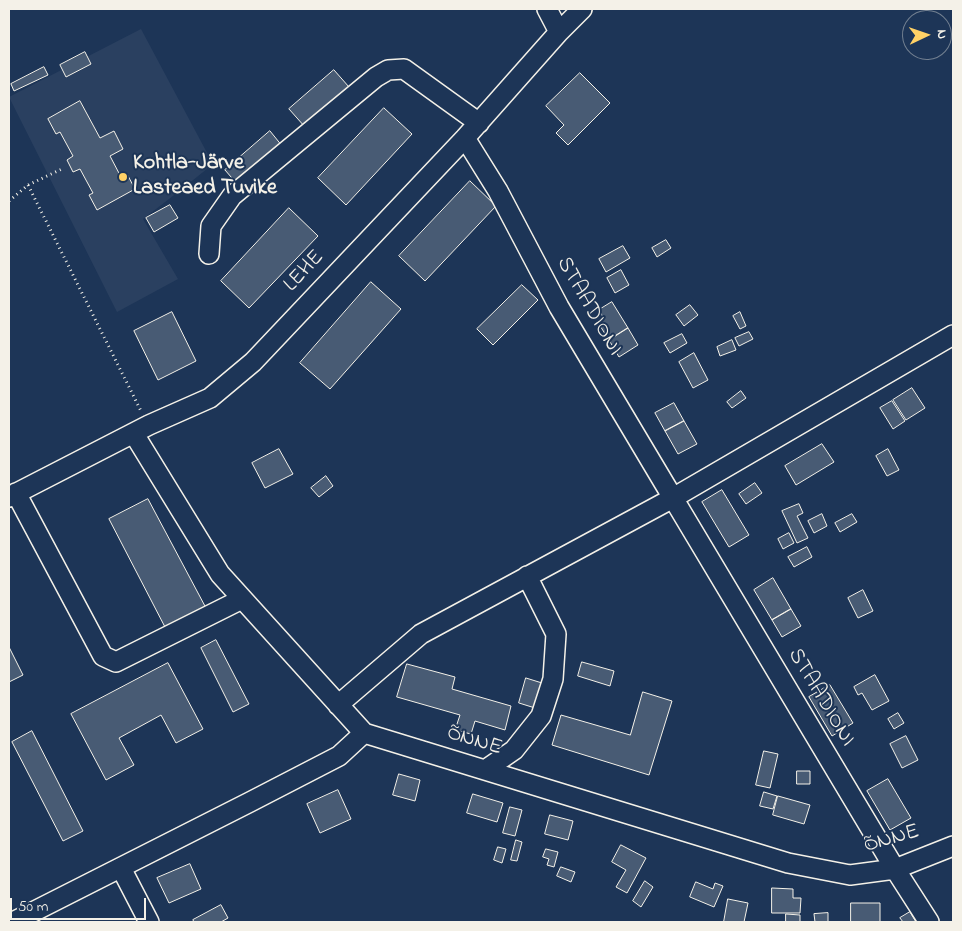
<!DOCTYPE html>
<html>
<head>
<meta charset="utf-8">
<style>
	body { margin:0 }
	#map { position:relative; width:962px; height:931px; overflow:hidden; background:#1d3557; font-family:"Indie Flower",sans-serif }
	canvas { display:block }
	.frame { position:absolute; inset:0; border:10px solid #f4f1e8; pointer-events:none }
	.north { position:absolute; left:902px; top:10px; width:50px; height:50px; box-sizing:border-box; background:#1d3557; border:1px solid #738091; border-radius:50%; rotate:87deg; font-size:14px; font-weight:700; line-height:20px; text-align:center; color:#f4f1e8 }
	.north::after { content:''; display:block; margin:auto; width:18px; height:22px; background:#ffd166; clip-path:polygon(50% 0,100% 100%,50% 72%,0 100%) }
	.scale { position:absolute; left:10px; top:898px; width:136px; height:22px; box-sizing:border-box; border:2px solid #f4f1e8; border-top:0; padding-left:6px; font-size:15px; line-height:18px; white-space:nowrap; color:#f4f1e8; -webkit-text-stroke:4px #1d3557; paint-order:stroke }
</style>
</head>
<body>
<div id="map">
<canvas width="962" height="931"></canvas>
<div class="frame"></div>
<div class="north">N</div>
<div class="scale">50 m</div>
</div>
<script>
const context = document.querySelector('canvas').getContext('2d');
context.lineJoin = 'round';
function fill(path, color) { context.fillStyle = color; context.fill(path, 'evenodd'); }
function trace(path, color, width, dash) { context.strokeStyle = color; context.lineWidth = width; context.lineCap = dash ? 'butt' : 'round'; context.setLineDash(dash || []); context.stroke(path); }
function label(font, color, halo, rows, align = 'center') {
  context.font = font + ' "Indie Flower",sans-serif'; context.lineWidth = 4; context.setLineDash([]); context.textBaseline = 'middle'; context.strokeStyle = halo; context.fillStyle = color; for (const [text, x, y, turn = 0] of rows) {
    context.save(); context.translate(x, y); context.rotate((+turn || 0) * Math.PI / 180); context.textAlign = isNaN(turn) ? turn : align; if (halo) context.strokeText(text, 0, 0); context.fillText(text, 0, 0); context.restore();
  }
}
fill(new Path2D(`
	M141,29L213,164L182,189L143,219L178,279L117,312L9,97Z`), '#2a4060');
const building = new Path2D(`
	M85,52L91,64L66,77L60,65Z
	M44,67L48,75L14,91L11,84Z
	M334,70L349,87L305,127L289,109Z
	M580,73L610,103L568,145L556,133L564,125L546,106Z
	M80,101L100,138L114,131L123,149L110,156L121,177L127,174L135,189L97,210L89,195L93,193L80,169L73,172L67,160L73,156L60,132L56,134L48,119Z
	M384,108L412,134L346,205L318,178Z
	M270,131L283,147L238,185L225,170Z
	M470,181L496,206L425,281L399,256Z
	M170,205L178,218L154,232L146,218Z
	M289,208L318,236L249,308L221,281Z
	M666,240L671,248L657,257L652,248Z
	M623,246L630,258L606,272L599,259Z
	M621,270L629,285L615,293L607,278Z
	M371,282L401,309L330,389L300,363Z
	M522,285L538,300L493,345L477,329Z
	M612,302L628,328L609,340L597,321L603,317L599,310Z
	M690,305L698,315L684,326L676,315Z
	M172,312L196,361L158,380L134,331Z
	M740,312L746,326L740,329L733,316Z
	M628,328L638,345L619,357L609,340Z
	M749,332L753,339L739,346L735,338Z
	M682,334L687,343L670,353L664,343Z
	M732,340L736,350L720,356L717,347Z
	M694,353L708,380L693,388L679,362Z
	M912,388L925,408L906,420L893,400Z
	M741,391L746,398L732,408L727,402Z
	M892,401L905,421L893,429L880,408Z
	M674,403L684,421L665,431L655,413Z
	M684,421L697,444L678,454L665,431Z
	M822,444L834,462L796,485L785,466Z
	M279,449L293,474L265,488L252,463Z
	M888,449L899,470L887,476L876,456Z
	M326,476L333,486L319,497L311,488Z
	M755,483L762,493L746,504L739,494Z
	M722,490L749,535L729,547L702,502Z
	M148,499L206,608L166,629L109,519Z
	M799,504L803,513L797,516L808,538L797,543L782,511Z
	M822,514L827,526L814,533L808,521Z
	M852,514L857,522L840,532L835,523Z
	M789,533L794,543L783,549L778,539Z
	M807,547L812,557L794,567L788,557Z
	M773,578L791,609L772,620L754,590Z
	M863,590L873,611L858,618L848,598Z
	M791,609L801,626L782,637L772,620Z
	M216,640L249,704L233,712L201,648Z
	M9,647L23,675L9,682Z
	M582,662L614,671L610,686L578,676Z
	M168,663L203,729L176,743L161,715L119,738L134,765L106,780L71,714Z
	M407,664L455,677L452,689L511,706L505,730L475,721L471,734L455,730L460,715L397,697Z
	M875,675L889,701L872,710L862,693L858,695L854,687Z
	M526,678L542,683L535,708L519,703Z
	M830,685L853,723L832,736L809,697Z
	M643,692L672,701L649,775L552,745L561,715L630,735Z
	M898,713L904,723L894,729L888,719Z
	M32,731L83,831L63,841L12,742Z
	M906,736L918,760L902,768L890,744Z
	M764,751L778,754L770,788L756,785Z
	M797,771H810V784H797Z
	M399,774L420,780L415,801L393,795Z
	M888,779L911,818L890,830L867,791Z
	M338,790L351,819L320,833L307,804Z
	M764,792L777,796L773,809L760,806Z
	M473,794L503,803L497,822L467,813Z
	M778,796L810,805L804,824L773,815Z
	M510,807L522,810L515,836L503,833Z
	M550,815L573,821L568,840L545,834Z
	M516,840L522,842L517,861L511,860Z
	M621,845L646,858L627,893L616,887L626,870L612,862Z
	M498,847L506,849L502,863L494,860Z
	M546,849L558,852L554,867L547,865L549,859L543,857Z
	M190,864L201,889L169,903L157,878Z
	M561,867L575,872L571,882L557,876Z
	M645,881L653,887L641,907L633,901Z
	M696,882L713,889L715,883L723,886L714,907L690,897Z
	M772,888L793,889V898H801L800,913H772Z
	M728,899L748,903L744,922H724Z
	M851,903H880V922H851Z
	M221,905L228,918L221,922H194L193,920Z
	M910,912L916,922H903L900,918Z
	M828,913V922H815L814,914Z
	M786,914L800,915V922H786Z`);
fill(building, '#485b74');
trace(building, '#f4f1e8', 1);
const minor = new Path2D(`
	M547,9L559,32
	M209,254L211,226L232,196L376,77L388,70L404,69L479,123
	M134,434L220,574L364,733
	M16,493L103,656L116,662L242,599
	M9,497L149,425L210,398L253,362L465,138L559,32L582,9
	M338,705L421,634L673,498L559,307L498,191L465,138
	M485,770L514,750L541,716L553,679L556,634L527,576
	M121,868L149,922
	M13,922L250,802L339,756L364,733L788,863L850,875L895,869L953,846
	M929,922L895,869L673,498L953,335`);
trace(minor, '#f4f1e8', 22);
trace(new Path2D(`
	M28,185L141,411
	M9,201L28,185L64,168`), '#f4f1e8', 3, [1, 4]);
trace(minor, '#1d3557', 19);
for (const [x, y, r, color] of [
	[123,177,5,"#ffd166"]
]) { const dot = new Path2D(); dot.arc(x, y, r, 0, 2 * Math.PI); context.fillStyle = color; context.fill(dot); trace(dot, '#1d3557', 2); }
label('bold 22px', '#f4f1e8', '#1d3557', [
	["Kohtla-Järve",133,164],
	["Lasteaed Tuvike",133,189]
], 'left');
label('22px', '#f4f1e8', '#1d3557', [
	["LEHE",305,272,-47],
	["STAADIONI",588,307,60],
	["STAADIONI",820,698,59],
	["ÕNNE",474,742,17],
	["ÕNNE",892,840,-16]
]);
</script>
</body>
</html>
